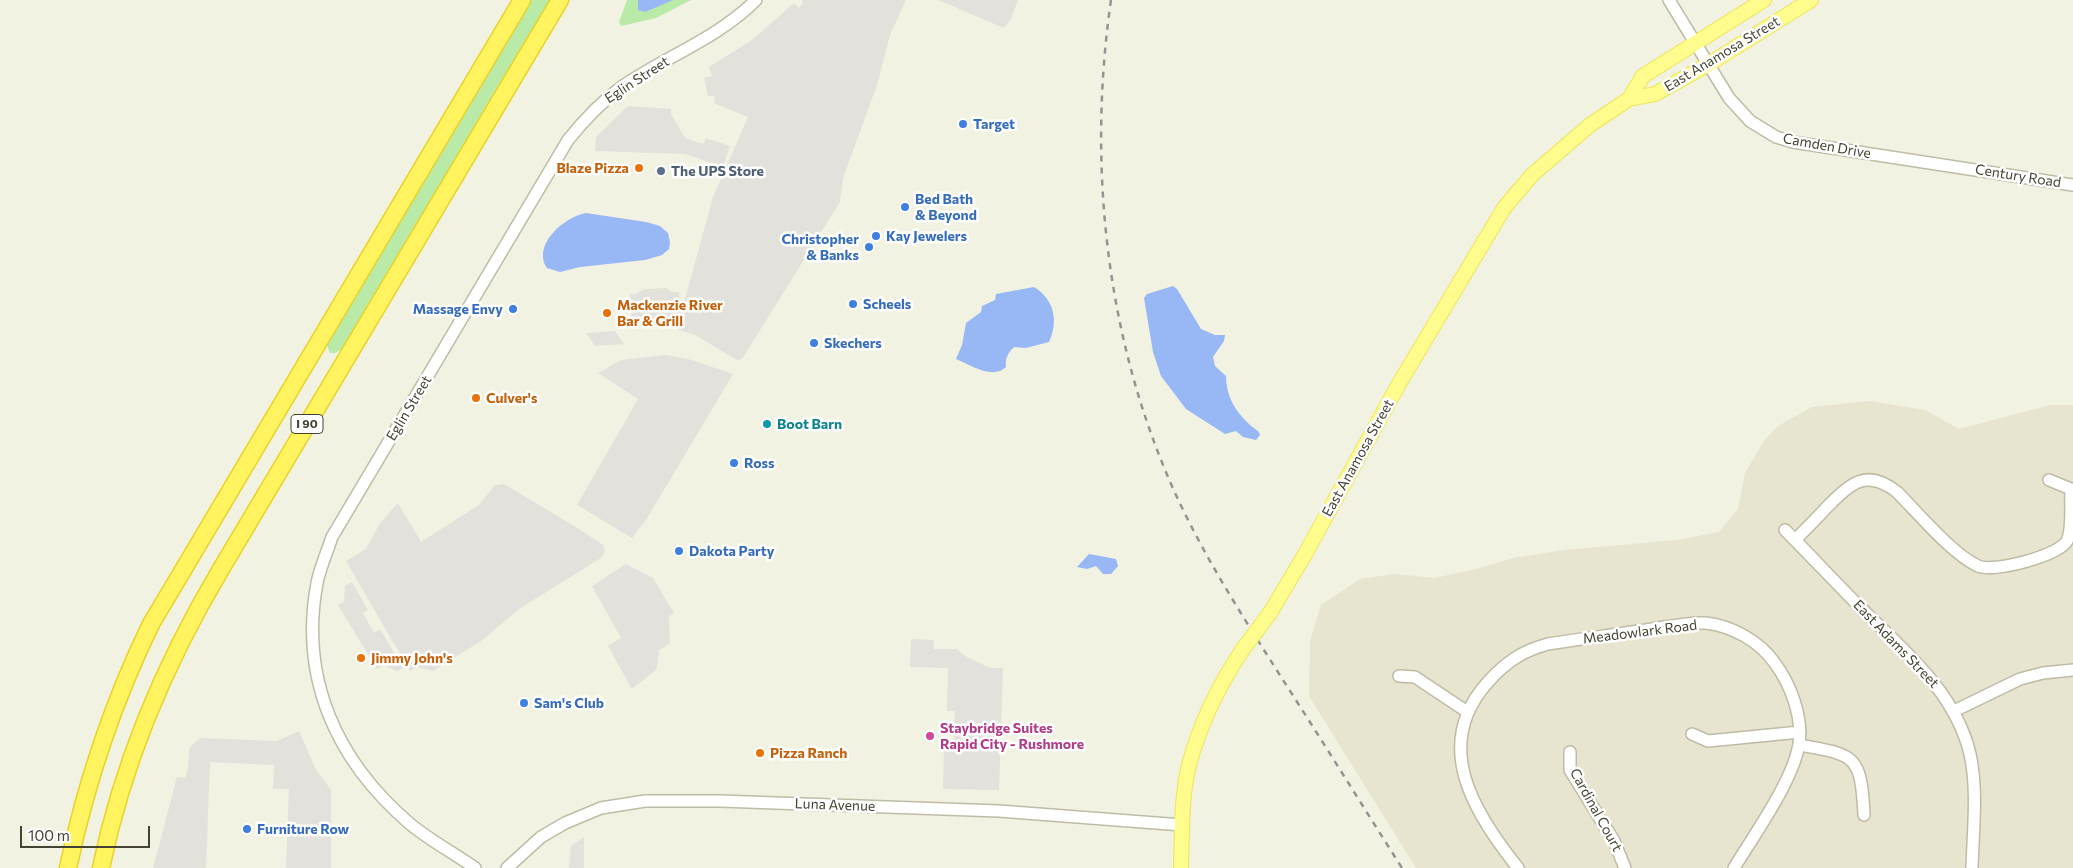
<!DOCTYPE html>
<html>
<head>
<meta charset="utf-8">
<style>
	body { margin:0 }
	#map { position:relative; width:2073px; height:868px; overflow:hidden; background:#f2f2e2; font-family:Commissioner,sans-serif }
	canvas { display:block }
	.scale { position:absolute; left:20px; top:826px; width:130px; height:22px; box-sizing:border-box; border:2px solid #444232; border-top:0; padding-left:6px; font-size:15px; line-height:18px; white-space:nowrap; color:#444232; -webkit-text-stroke:4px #fff; paint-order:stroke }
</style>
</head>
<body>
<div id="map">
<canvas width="2073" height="868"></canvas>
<div class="scale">100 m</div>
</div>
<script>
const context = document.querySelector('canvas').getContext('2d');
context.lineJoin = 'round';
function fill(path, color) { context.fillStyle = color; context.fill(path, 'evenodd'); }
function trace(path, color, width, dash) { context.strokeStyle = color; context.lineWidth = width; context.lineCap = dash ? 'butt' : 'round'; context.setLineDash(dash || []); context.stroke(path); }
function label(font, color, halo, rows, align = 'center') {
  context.font = font + ' Commissioner,sans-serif'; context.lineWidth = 5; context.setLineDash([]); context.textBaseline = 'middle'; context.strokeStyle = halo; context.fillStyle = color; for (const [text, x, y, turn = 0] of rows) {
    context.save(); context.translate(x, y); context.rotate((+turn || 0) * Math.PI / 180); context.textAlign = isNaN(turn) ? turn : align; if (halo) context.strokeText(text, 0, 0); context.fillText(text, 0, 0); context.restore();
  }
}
fill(new Path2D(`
	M1870,401L1925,410L1959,429L2050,405H2073V868H1416L1309,696L1310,641L1321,605L1360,579L1395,574L1435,578L1480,568L1513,558L1564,550L1677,540L1719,532L1738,509L1745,473L1764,441L1778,426L1812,407Z`), '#e7e5cf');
fill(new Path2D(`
	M528,0H550L342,349L335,353H330L326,342Z
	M627,0H691L656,18L621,26L619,22Z`), '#baeaa7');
fill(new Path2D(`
	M801,0H906L890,35L877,85L843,178L840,202L742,359L737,360L695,335L677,329L680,316L674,317V324L632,326L630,294H636L644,289L666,288L672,292H679L681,314L713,197L748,117L714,103L715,96H708L704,78L712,76L709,67L752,40L794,3L799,8L803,2Z
	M938,0H1018L1011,19L1004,28Z
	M628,106L671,109V114L685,138L703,144L706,138L730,146L723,167L685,154L595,151L596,137Z
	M615,331L624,344L595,346L586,333Z
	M666,355L688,359L733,374L646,520L632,538L577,505L638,399L598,373L621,360Z
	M504,484L579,529L603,545L605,552L601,558L519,609L481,641L433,671L417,667L410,671L346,561L366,549L380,523L398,503L421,542L479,505L495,485Z
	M626,564L653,578L674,613L669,616L670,643L659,650L657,669L632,689L608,646L621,638L592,586Z
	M352,582L368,610L363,613L374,633L380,629L403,668L397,671L383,665L377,669L338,605L344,602L345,586Z
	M911,639L934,640V649H957L965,656L990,668H1003L999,790L943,789L944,748H953L955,711H947L948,668L910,667Z
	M299,731L315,768L331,790V868H286L289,789H273L274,765L210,762L206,868H153L177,777L185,778L188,769L189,749L192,745L200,738L277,741Z
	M584,837V868H569L571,846Z`), '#e2e1db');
fill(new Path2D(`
	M638,0H673L645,12L638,10Z
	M586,213L646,222L660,226L668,233L670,242L669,249L662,255L645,260L580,267L560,272L547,268C532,245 564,217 586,213Z
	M1173,286L1177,289L1201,329L1215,335H1225L1224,341L1213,357L1215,366L1226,376C1226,396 1235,411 1249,424C1254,429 1258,429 1260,435L1256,440L1243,437L1236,431L1225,434L1186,409L1161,376L1153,352L1144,298L1147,294Z
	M1034,287C1054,299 1059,321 1049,342L1026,348L1014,347C1008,353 1005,358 1006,367C993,380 970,365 956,359L962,345L966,323L981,312L982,306L995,300L996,294Z
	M1089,554L1116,559L1118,566L1111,574H1103L1096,566L1087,569L1077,567Z`), '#98b7f5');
const minor = new Path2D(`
	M1669,0L1729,98L1750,121L1776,137L1793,142L2073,185
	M2049,480L2071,489
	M1785,530C1810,555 1834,581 1859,606C1903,650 1955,691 1970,754C1978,790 1973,831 1972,868
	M1795,540C1806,529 1817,518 1828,506C1851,483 1867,468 1897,492C1918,513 1952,554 1978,566C1993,573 2058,556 2067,541C2073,529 2070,503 2071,489H2073
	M1399,676L1415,677L1466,711
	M1954,711L2020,679L2043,673L2073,670
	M1692,734L1708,741L1800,732
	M1799,745C1855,755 1861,754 1864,815
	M1570,752V770L1614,841L1625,868
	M475,868C454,853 429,840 409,823C337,761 299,679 317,583C320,568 327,552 332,537L568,140C584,120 602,101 623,86C667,56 718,38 756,0
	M507,868L541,837L565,823L601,808L645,801H720L999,811L1182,825
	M1518,868C1474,813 1431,745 1488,682C1506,662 1522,651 1548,644C1580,639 1613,635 1646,630C1666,627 1686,622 1706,623C1732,626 1759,641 1774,662C1790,683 1803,716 1799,744C1793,781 1754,835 1734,868`);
const major = new Path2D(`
	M1629,99L1643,76L1764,0
	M1270,613L1304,556L1400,382L1504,208L1532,175L1590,125L1629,99L1655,94L1709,64L1811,0
	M1181,868C1182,836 1181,796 1189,765C1200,723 1219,685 1243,649`);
const highway = new Path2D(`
	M68,868C86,783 113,702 151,624L522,0
	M101,868C123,761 165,663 221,569L560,0`);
trace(minor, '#bebca4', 14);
trace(major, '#ece656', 16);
trace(highway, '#e8d326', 19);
trace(minor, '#fff', 11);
trace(major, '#fffc8e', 14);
trace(highway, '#fff360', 16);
trace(new Path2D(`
	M1111,0C1087,166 1106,342 1176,495C1206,560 1245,620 1283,680C1323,742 1362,805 1402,868`), '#939393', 2.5, [6, 6]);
const majorBridge = new Path2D(`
	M1243,649L1270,613`);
trace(majorBridge, '#ece656', 16, []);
trace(majorBridge, '#fffc8e', 14);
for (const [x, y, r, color] of [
	[963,124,5,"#3f7fe0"],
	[639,168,5,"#e8710a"],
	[661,171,5,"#5c6f8a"],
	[905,207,5,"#3f7fe0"],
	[876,236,5,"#3f7fe0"],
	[869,247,5,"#3f7fe0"],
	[853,304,5,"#3f7fe0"],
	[513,309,5,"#3f7fe0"],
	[607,313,5,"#e8710a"],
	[814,343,5,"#3f7fe0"],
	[476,398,5,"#e8710a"],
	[767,424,5,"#0f9aa8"],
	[734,463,5,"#3f7fe0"],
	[679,551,5,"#3f7fe0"],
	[361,658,5,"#e8710a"],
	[524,703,5,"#3f7fe0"],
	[930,736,5,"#d1479c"],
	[760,753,5,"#e8710a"],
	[247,829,5,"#3f7fe0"]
]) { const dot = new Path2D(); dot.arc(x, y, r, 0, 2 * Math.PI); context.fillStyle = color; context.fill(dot); trace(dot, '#fff', 2); }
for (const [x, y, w] of [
	[307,424,32]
]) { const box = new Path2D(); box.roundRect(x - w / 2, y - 9.5, w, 19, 4); context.fillStyle = '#fff'; context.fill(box); trace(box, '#444232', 1); }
label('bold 12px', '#444232', null, [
	["I 90",307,424]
]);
label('14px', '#444232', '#fff', [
	["East Anamosa Street",1722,54,-31],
	["Eglin Street",637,80,-33],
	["Camden Drive",1827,146,10],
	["Century Road",2018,176,9],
	["Eglin Street",409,408,-59],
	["East Anamosa Street",1358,458,-61],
	["Meadowlark Road",1640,632,-7],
	["East Adams Street",1896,644,46],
	["Luna Avenue",835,805,2],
	["Cardinal Court",1596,810,61]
]);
label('bold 14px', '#366cbe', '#fff', [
	["Target",973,124],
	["Bed Bath",915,199],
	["& Beyond",915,215],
	["Kay Jewelers",886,236],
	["Christopher",859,239,"right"],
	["& Banks",859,255,"right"],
	["Scheels",863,304],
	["Massage Envy",503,309,"right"],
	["Skechers",824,343],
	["Ross",744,463],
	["Dakota Party",689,551],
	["Sam's Club",534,703],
	["Furniture Row",257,829]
], 'left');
label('bold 14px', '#c56008', '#fff', [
	["Blaze Pizza",629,168,"right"],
	["Mackenzie River",617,305],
	["Bar & Grill",617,321],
	["Culver's",486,398],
	["Jimmy John's",371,658],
	["Pizza Ranch",770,753]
], 'left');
label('bold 14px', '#4e5e75', '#fff', [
	["The UPS Store",671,171]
], 'left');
label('bold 14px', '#0d838f', '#fff', [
	["Boot Barn",777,424]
], 'left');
label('bold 14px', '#b23c85', '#fff', [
	["Staybridge Suites",940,728],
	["Rapid City - Rushmore",940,744]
], 'left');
</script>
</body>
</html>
